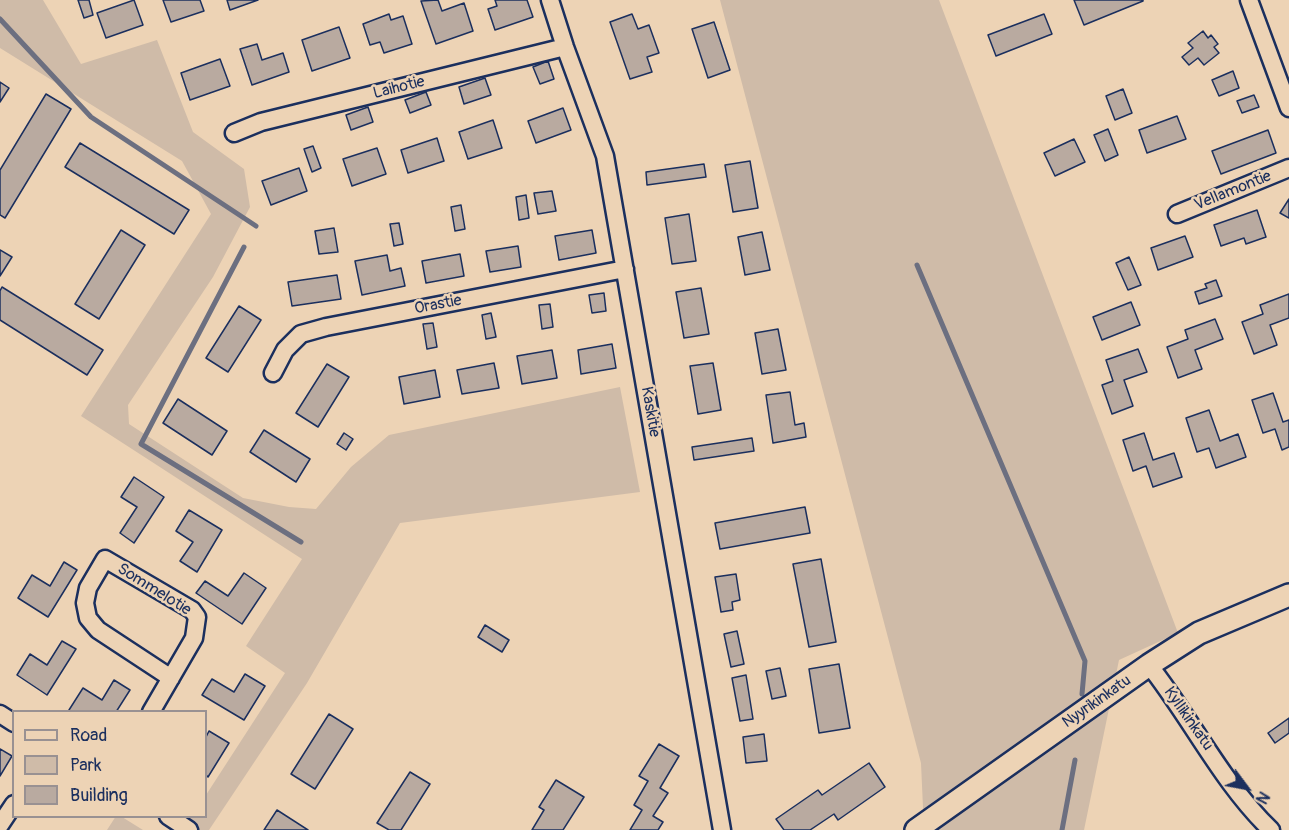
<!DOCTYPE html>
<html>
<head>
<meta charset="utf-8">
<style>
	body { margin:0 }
	#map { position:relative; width:1289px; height:830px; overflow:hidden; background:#edd3b5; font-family:Pangolin,sans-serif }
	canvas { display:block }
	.legend { position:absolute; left:12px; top:710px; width:195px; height:108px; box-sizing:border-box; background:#edd3b5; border:2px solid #999192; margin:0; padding:8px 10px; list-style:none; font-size:18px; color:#1b2f5e }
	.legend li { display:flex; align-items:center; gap:12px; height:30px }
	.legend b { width:30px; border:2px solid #999192 }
	.north { position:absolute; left:1217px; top:758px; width:60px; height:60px; -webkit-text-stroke:4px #edd3b5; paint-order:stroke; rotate:122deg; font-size:16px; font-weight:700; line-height:24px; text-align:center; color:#1b2f5e }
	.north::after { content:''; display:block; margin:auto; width:21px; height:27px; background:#1b2f5e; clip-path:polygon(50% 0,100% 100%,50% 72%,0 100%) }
</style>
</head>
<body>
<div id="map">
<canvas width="1289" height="830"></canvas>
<ul class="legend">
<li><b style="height:8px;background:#edd3b5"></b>Road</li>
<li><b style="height:16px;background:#cfbba8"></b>Park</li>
<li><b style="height:16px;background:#b9aaa0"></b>Building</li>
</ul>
<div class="north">N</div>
</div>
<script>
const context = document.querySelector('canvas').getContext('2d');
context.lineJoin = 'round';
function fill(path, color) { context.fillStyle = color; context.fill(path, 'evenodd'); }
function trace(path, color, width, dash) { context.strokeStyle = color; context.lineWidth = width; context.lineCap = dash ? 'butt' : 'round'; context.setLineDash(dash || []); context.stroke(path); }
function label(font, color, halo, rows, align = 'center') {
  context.font = font + ' Pangolin,sans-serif'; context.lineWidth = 5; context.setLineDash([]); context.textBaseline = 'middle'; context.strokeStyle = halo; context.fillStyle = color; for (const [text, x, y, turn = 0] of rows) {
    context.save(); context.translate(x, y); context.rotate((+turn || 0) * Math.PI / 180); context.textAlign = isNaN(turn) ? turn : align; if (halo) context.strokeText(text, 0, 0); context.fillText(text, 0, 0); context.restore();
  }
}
fill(new Path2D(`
	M0,0H43L81,64L157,40L193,132L244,169L250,207L213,277L128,405L129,424L243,498L289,507L316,509L351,467L389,435L620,387L640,492L400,523L307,683L209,830H194L186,825L191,817L206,816V795L285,673L246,646L302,559L81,416L211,214L182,161L0,48Z
	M720,0H939L1178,633L1119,660L1084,830H924L921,763Z
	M116,816L122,817L143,830H107Z`), '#cfbba8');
trace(new Path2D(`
	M0,19L91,117L256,226
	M244,247L141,444L301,542
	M917,265L1085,661L1082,694
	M1062,830L1075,760`), '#6c6f80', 5);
const building = new Path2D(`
	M78,0H89L93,15L84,18Z
	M134,0L143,25L106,38L97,13Z
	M163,0H200L204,11L171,22Z
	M227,0H258L230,10Z
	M438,0L442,11L464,3L473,31L436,44L421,1Z
	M495,0H527L533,17L495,30L488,9L497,6Z
	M1074,0H1143V1L1084,25Z
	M389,14L391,20L403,16L412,44L384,53L380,42L370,45L363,24Z
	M632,14L638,29L649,25L659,53L647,57L652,72L630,79L610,22Z
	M1044,14L1052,34L996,56L988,35Z
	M714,22L730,70L708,78L692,29Z
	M339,27L350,58L312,71L302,40Z
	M1203,31L1208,38L1211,35L1218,44L1214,47L1219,53L1204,65L1198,58L1189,65L1182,57L1193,48L1188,43Z
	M257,44L262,60L283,53L289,72L252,85L240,49Z
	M220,59L230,86L190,100L181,73Z
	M548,61L554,79L540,84L533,67Z
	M1233,71L1239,88L1219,96L1212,80Z
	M485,78L491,95L464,104L459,87Z
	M0,82L9,88L0,102Z
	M1123,89L1132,113L1115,120L1106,96Z
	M426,92L431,105L410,113L405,100Z
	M46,94L71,109L5,218L0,215V170Z
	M1254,95L1259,107L1242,113L1237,101Z
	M368,107L373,122L351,130L346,115Z
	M563,108L571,130L536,143L528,121Z
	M1177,116L1186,139L1147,153L1139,130Z
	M493,120L502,148L468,159L459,132Z
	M1108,129L1118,155L1105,161L1094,135Z
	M1268,130L1276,153L1221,174L1212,151Z
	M437,138L444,161L408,173L401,150Z
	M1074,139L1085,162L1055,176L1044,153Z
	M80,143L189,210L174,234L65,167Z
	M313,146L321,168L312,172L304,149Z
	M377,148L386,174L352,186L343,159Z
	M750,161L758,208L733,212L725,165Z
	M704,164L706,177L647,185L646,172Z
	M299,168L307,191L271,205L262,181Z
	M552,191L556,211L538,214L534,193Z
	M526,195L529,218L519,220L516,197Z
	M1289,199V218L1280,213Z
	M461,205L465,229L455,231L451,207Z
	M1257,210L1266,237L1246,244L1244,238L1221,246L1214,225Z
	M689,214L696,261L672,264L665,218Z
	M399,223L403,244L394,246L390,224Z
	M334,228L338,252L319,254L315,231Z
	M121,230L145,245L99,319L75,304Z
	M592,230L596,253L559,260L555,236Z
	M762,232L770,270L745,275L738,237Z
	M1185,236L1193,257L1158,270L1151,248Z
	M518,246L521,267L490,272L486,251Z
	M0,250L12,257L0,276Z
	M460,254L464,276L426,283L422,261Z
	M387,255L390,271L401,268L405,286L362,295L355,261Z
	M1129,257L1141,285L1128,290L1116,263Z
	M337,275L341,299L292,306L288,282Z
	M1216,280L1222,296L1199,304L1195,292L1207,288L1205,284Z
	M2,287L103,350L87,375L0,320V291Z
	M701,288L709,334L684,338L676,292Z
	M604,293L606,311L592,313L589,295Z
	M1289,294V318L1270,325L1277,345L1254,354L1242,322L1263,314L1260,305Z
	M1131,302L1140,325L1102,340L1093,317Z
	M550,304L553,327L542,329L539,305Z
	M239,306L261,320L228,372L206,358Z
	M491,313L496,337L486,339L482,315Z
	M1215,319L1223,339L1195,350L1202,369L1178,378L1167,347L1188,339L1185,330Z
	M433,323L437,347L427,349L423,324Z
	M778,329L786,370L762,374L755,333Z
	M612,344L616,368L581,374L578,350Z
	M1138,349L1147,372L1124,380L1133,406L1112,414L1102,385L1113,381L1106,360Z
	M552,350L557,378L522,384L517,356Z
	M494,363L499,388L462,394L457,370Z
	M713,363L721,410L698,414L690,366Z
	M327,364L349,377L318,427L296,413Z
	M435,370L440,397L404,404L399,377Z
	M790,392L795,425L804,423L806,437L773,443L766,395Z
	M1273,393L1283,422L1289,420V447L1282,450L1275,429L1263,433L1252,400Z
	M178,399L227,431L212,455L163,423Z
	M1209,410L1220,441L1238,434L1246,457L1216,468L1209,448L1197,452L1186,418Z
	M264,430L310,459L296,482L250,452Z
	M344,433L353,439L346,450L337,444Z
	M1144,433L1153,460L1174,453L1182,477L1153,487L1146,466L1133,471L1123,440Z
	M752,438L754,451L694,460L692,447Z
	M134,477L164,497L134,543L120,533L137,507L121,497Z
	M805,507L810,533L720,549L715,523Z
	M189,510L222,530L197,572L180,561L193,542L176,531Z
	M821,559L836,642L809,647L793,564Z
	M64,562L77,570L48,617L18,598L32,575L50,586Z
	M244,573L266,588L242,624L196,593L205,581L228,596Z
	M736,574L740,600L732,602L733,610L721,612L715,577Z
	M485,625L509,640L502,652L478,637Z
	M737,631L744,664L731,667L724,634Z
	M62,641L76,649L47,695L17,675L30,654L47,665Z
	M839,664L850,728L819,733L809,669Z
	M780,668L786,696L772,699L766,671Z
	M245,674L265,686L244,720L202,695L212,679L234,692Z
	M746,675L753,719L740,721L732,678Z
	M114,680L130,690L116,712H72L69,710L83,688L102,700Z
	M329,714L353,729L315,789L291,774Z
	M1289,718V733L1275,743L1268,733Z
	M209,731L229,743L208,777L206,775V737Z
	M764,734L767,761L746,763L743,737Z
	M659,744L679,756L660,788L668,793L653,816L663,822L658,830H630L642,810L634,805L648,781L639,776Z
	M0,749L12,756L0,776Z
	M869,763L885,787L838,820L834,814L810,830H784L776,819L818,790L822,795Z
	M410,772L430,784L401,830H389L377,823Z
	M556,780L584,797L563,830H532L544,810L539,807Z
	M277,810L308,830H264Z`);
fill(building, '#b9aaa0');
trace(building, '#1b2f5e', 1.5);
const minor = new Path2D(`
	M550,0L565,47L605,156L722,830
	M1249,0L1289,108
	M234,133L261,122L565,47
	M1177,214L1289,168
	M273,373L285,350L301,334L326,327L625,269
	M1149,665C1191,718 1222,783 1271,830
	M151,712L194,638L197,617L192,610L105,559L88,588L85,603L88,618L98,630L171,678
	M0,714L14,723
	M168,816L189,830
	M0,825L14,804`);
const tertiary = new Path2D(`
	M916,830L1149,665L1199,633L1289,595`);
trace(minor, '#1b2f5e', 21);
trace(tertiary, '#1b2f5e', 26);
trace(minor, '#edd3b5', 16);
trace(tertiary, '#edd3b5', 21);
label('16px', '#1b2f5e', '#edd3b5', [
	["Laihotie",399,88,-14],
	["Vellamontie",1233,191,-22],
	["Orastie",438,305,-11],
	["Kaskitie",650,412,80],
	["Sommelotie",154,590,32],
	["Nyyrikinkatu",1097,702,-35],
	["Kyllikinkatu",1188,719,55]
]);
</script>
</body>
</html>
